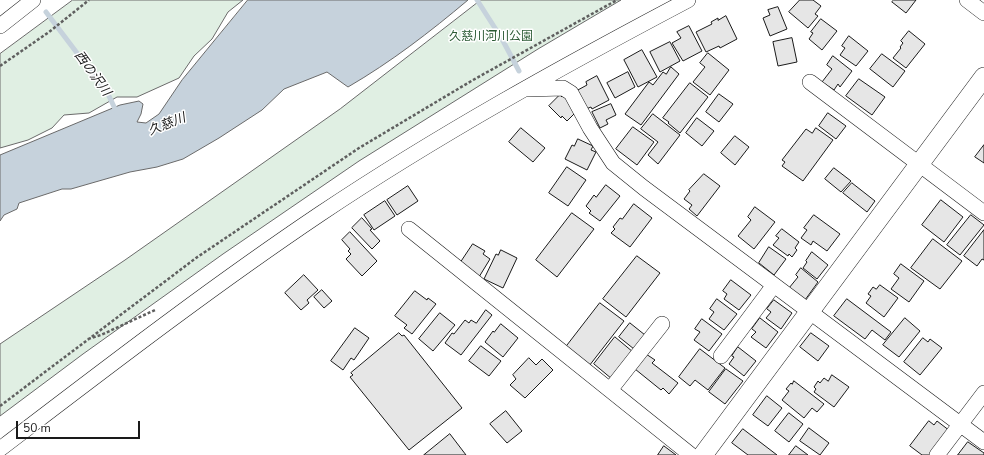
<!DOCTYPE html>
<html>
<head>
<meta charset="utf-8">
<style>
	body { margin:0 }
	#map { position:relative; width:984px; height:455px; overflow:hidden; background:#fff; font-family:"Nunito Sans",sans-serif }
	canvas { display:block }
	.scale { position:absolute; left:16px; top:421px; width:124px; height:18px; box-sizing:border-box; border:2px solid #1a1a1a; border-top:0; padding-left:5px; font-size:12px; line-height:14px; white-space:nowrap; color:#1a1a1a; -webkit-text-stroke:3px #fff; paint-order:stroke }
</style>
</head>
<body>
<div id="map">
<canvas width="984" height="455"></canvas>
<div class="scale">50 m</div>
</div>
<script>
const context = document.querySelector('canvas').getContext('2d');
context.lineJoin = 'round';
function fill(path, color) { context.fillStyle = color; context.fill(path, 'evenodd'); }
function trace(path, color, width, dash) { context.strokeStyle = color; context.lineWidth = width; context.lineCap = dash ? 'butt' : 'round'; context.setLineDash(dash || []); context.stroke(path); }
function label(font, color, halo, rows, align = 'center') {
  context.font = font + ' "Nunito Sans","Noto Sans JP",sans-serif'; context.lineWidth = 3; context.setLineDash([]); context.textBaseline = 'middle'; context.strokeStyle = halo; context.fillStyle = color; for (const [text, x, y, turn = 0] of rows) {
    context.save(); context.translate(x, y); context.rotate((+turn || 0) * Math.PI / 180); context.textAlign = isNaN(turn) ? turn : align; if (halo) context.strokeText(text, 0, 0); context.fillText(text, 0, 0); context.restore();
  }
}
const green = new Path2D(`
	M73,0H243L228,12L212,39L194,56L179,78L137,97H117L89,113L64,115L52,128L28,140L0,148V54Z
	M481,0H621L538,49L359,161L223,254L83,354L0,416V344L125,260L340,109Z`);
fill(green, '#e0efe3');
trace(green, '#6a6a6a', 1);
const water = new Path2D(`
	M248,0H468C430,32 391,62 348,87L327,72L284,89L262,110L219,138L183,159L157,167L130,172L71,189H62L19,203L17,209L4,215L0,221V155L120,105L139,101L143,104L141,114L137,122L146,123L159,114L182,80Z`);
fill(water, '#c6d2dc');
trace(water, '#6a6a6a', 1);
trace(new Path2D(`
	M477,0L502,39L519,71
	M46,12L108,94L117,113`), '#c6d2dc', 5);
const building = new Path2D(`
	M800,0H813L821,6L815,14L818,16L808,28L789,12Z
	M894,0H916L906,13L892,2Z
	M778,7L787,29L770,36L763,18L770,15L768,10Z
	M726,16L737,39L720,48L719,46L706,52L696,32L712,24L711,22L718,18V20Z
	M821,19L837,31L822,50L809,39L813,33L811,32Z
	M689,26L702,51L683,61L672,43L681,38L677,32Z
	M909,31L925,44L906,68L893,58L901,48L900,47L903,43L901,41Z
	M849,36L868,51L856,66L840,55L845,48L842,46Z
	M792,38L797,62L778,66L773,42Z
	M670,42L680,61L660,72L650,52Z
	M642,50L657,77L638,87L624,60Z
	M708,53L729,70L710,95L693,82L705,67L700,63Z
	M882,54L905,71L893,87L870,69Z
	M833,56L852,71L840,87L838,84L834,90L822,82L832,69L827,65Z
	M671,67L679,74L641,125L625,114L649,82L653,85L663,72L666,74Z
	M628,72L635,87L615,98L607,83Z
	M597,76L609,100L592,109L591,107L586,109L576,91L587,85L586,82Z
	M859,79L885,97L872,115L846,96Z
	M690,83L708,97L680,133L668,123L669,122L663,118Z
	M719,94L733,104L719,122L706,112Z
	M560,95L562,97L563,95L578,110L567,121L562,116L561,118L549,106Z
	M611,104L616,115L606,120L608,124L600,128L592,112Z
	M828,113L846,126L836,139L819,126Z
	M653,114L680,135L658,164L648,155L658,142L641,129Z
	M697,118L714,131L702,146L686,133Z
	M633,127L654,142L637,165L616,149Z
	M521,128L545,148L533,162L509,142Z
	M816,128L833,140L803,181L782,166L785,162L782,160L806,129L812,133Z
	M735,136L749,147L735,165L721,153Z
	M578,139L593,146L591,150L596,152L587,170L565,159L572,145L574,146Z
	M984,145V163L975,157Z
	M567,167L586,180L568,206L549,193Z
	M834,168L851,181L841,192L825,179Z
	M704,174L720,186L697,216L689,209L692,205L684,199L690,191L689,190Z
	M852,183L875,201L867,212L843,193Z
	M606,185L620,196L600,221L589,213L591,211L586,206L594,195L596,197Z
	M408,186L418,201L397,215L387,200Z
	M941,200L963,217L944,242L922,225Z
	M385,201L395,216L374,230L364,215Z
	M634,204L652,218L630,247L611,233L615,229L613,227L620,218L622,219Z
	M755,207L775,222L754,249L738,236L751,220L748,217Z
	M572,213L594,229L557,277L536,260Z
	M814,215L840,234L827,251L813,241L811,245L801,238L807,230L804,228Z
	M971,215L984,225L960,255L947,245Z
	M362,218L372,229L370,230L380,241L372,249L352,228Z
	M782,229L799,242L795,248L797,250L792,257L789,254L788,256L773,245L779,238L776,236Z
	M984,230V260L982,259L977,266L964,256Z
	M350,232L377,261L362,276L346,259L351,254L348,251L350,249L342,240Z
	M933,239L962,261L940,289L911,268Z
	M473,244L485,251L483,254L490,259L479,277L459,265Z
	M769,247L786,259L774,275L759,263Z
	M501,250L517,258L503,288L484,279L496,254L498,255Z
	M812,252L828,265L817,279L803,268L807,262L806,261Z
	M637,256L660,273L626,317L603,299Z
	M901,264L924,281L909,302L891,289L899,278L894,274Z
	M801,268L818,282L805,300L789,288L798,277L796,275Z
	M304,275L318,290L307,300L309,303L301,310L285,293Z
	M731,280L751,295L739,310L724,299L727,294L723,291Z
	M880,285L898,298L884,317L866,303L871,296L868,294L873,287L876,289Z
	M322,290L332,301L324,308L314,297Z
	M415,291L427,300L428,298L436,304L412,334L404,328L407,325L395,316Z
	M717,299L737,314L724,330L709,319L714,312L710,309Z
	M847,299L891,332L885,340L872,330L865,339L834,316Z
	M774,300L792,313L781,329L766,318L771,312L767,309Z
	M600,303L624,321L589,366L566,347Z
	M486,310L492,315L461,355L445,343L452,333L454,334L465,320L469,323L471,320L476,323Z
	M440,313L455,325L433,351L419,339Z
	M760,318L778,332L766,348L751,337L756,332L752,329Z
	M905,318L920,331L899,357L883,345Z
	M702,319L722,334L709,351L694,340L700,332L695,329Z
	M630,323L645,335L634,349L619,337Z
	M501,324L518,338L503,357L485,342L493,331L494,332Z
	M355,328L369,338L354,360L351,358L343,370L331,361Z
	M399,333L402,336L404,335L462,408L409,450L350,377L353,375L351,373Z
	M811,333L829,346L818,361L800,347Z
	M615,337L633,352L612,379L594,364Z
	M923,338L928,342L930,339L942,348L920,375L904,362Z
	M481,346L501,361L489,376L469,361Z
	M738,347L756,361L744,376L729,364L734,357L732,356Z
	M700,349L725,368L708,390L695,380L690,386L679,377Z
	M646,354L655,360L652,363L678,383L669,394L663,388L661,390L635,369Z
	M529,358L536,365L542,359L553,370L525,398L510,385L516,379L513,375Z
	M726,369L743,381L725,404L709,392Z
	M832,375L849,387L834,407L814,392L816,389L814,387L818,381L820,383L824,378L828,381Z
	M794,381L824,404L817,412L812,408L804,418L782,400L789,391L786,389L791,383L792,384Z
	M767,396L782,408L768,426L753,415Z
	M506,411L522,431L507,443L490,424Z
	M789,413L803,424L789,442L775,431Z
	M929,421L934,425L937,421L950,431L931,455H922L910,446Z
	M809,428L829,443L820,455L800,441Z
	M743,429L777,455H748L732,443Z
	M450,434L466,455H424Z
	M968,442L984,453V455H958Z
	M664,446L676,455H658Z
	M796,446L808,455H789Z`);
fill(building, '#e6e6e6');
trace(building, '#1a1a1a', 1);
const minor = new Path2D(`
	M967,0L984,13
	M0,26L33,0
	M810,82L984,213
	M528,89L563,88L571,93L590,128L613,163L644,188L774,285L984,442
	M409,229L691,455
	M721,356L774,285
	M610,390L662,324
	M0,449C105,369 210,288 320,214C438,135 563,66 688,0
	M937,455L984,393`);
const tertiary = new Path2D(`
	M703,455L984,77`);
trace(minor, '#1a1a1a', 16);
trace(tertiary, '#1a1a1a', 20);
trace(new Path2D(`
	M0,66L49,32L89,0
	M88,339L101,335L155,310
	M0,406L196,258L359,148L473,80L617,0`), '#5f5f5f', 2.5, [3, 2]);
trace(minor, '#fff', 15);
trace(tertiary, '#fff', 19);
label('12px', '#2b5a34', '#fff', [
	["久慈川河川公園",491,37]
]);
label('italic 13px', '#1a1a1a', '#fff', [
	["西の沢川",92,74,54],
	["久慈川",167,125,-21]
]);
</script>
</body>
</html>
